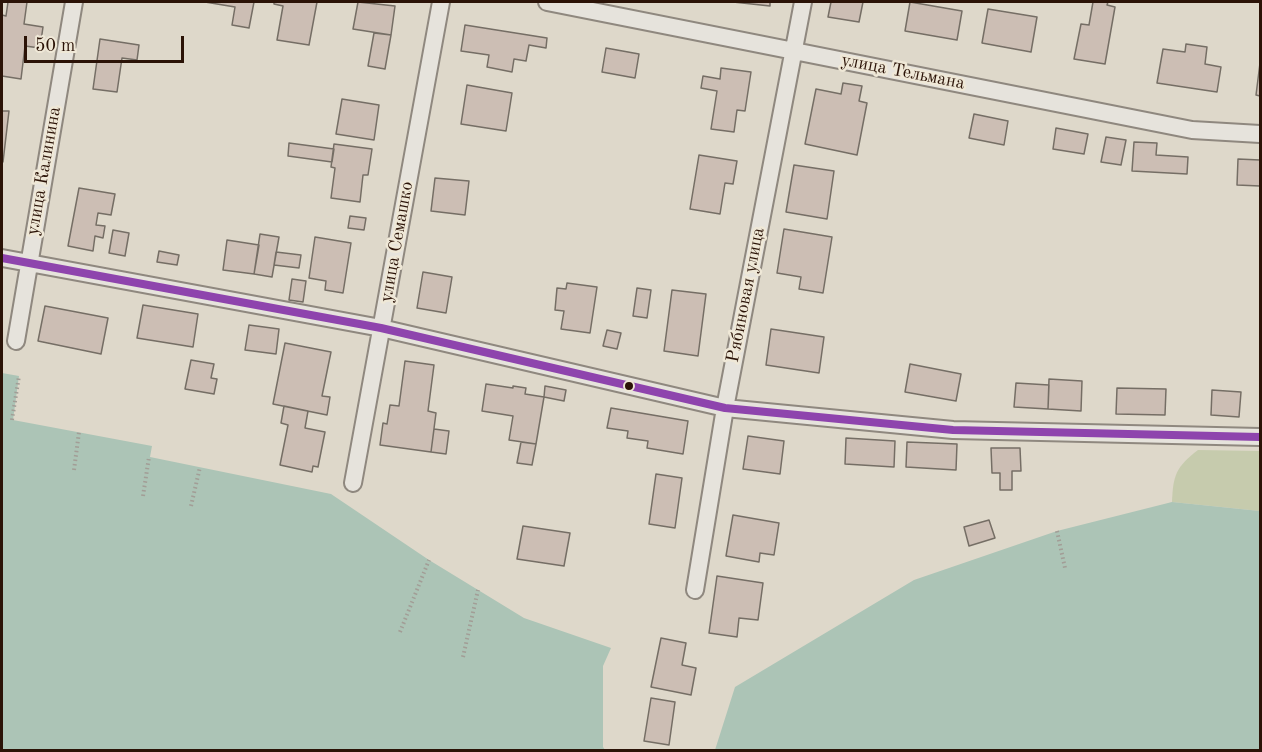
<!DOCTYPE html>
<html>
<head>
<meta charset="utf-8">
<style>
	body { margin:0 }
	#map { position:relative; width:1262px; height:752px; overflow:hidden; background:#ded8ca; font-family:"Old Standard TT",serif }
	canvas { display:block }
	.frame { position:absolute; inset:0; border:3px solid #2b1307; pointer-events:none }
	.scale { position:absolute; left:24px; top:36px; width:160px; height:27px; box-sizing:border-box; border:3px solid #2b1307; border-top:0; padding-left:8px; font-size:18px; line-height:21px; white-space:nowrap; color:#2b1307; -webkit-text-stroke:4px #efe8d7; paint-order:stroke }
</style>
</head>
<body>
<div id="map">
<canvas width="1262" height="752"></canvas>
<div class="frame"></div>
<div class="scale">50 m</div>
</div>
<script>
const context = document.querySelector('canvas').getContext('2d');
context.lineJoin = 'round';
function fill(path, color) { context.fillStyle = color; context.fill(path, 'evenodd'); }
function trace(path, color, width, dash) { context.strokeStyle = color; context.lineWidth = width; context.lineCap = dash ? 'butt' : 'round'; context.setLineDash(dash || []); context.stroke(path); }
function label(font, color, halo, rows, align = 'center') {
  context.font = font + ' "Old Standard TT",serif'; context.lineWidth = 5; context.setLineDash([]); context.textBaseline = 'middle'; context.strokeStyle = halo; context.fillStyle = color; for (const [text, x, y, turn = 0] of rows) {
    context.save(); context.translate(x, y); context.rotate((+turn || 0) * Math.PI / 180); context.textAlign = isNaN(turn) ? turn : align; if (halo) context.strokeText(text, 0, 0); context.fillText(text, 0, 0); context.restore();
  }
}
fill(new Path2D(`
	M1198,450L1260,451V511L1172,502C1173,475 1176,467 1198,450Z`), '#c6cbad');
fill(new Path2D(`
	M2,373L19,376L13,420L152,446L150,457L331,494L429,560L524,618L611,648L603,666V747L605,750H2Z
	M1172,502L1260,511V750H715L735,687L914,580L1057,531Z`), '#acc4b6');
const building = new Path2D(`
	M8,2H27L24,24L43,27L40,48L25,46L21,79L2,76V15L6,16Z
	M205,2H254L249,28L232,25L235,7Z
	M274,2H317L309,45L277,40L283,6L274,4Z
	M358,2L395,6L391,35L353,29Z
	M733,2H770V6Z
	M831,2H863L859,22L828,17Z
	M910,2L962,11L957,40L905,31Z
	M1093,2H1108L1107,5L1115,7L1105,64L1074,59L1081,24L1089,25Z
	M988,9L1037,17L1031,52L982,43Z
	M465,25L547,38L546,48L529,45L526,61L514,59L512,72L487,67L489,55L461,51Z
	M374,33L391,35L385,69L368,66Z
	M100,39L139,45L137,60L122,58L117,92L93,89Z
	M1186,44L1207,47L1205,64L1221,67L1217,92L1157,83L1163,49L1185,52Z
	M606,48L639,54L635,78L602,72Z
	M1260,63V96L1256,95Z
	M721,68L751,72L745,111L737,110L734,132L711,129L717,91L701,88L703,76L720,79Z
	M843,83L862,86L859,101L867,103L857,155L805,144L816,89L841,94Z
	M467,85L512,93L506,131L461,124Z
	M342,99L379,105L374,140L336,134Z
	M2,111H9L3,162H2Z
	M974,114L1008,121L1004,145L969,138Z
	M1056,128L1088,134L1084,154L1053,149Z
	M1106,137L1126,140L1121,165L1101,162Z
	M1134,142L1157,143L1156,155L1188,157L1187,174L1132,171Z
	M289,143L334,149L332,162L288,156Z
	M334,144L372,149L368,175H363L360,202L331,198L335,168L331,167Z
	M699,155L737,161L733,184L725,183L720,214L690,209Z
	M1238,159L1260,160V186L1237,185Z
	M794,165L834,171L827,219L786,212Z
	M435,178L469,181L465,215L431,211Z
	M79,188L115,194L111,215L98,213L96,225L105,226L103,238L95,236L93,251L68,246Z
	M350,216L366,218L364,230L348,228Z
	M784,229L832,237L823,293L799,289L801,277L777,273Z
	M113,230L129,233L125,256L109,253Z
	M260,234L279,237L272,277L254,274Z
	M315,237L351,243L343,293L325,290L326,281L309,278Z
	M227,240L259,245L254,274L223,270Z
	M159,251L179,255L177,265L157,262Z
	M276,252L301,255L299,268L274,265Z
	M423,272L452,277L446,313L417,308Z
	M292,279L306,281L303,302L289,300Z
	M567,283L597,287L590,333L561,329L564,311L555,310L557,288L566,289Z
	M637,288L651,290L647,318L633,316Z
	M672,290L706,294L698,356L664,351Z
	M143,305L198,314L193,347L137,338Z
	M45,306L108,318L101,354L38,341Z
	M249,325L279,329L276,354L245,350Z
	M771,329L824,337L819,373L766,365Z
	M607,330L621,333L617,349L603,346Z
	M285,343L331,352L322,396L330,397L327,415L273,404Z
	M191,360L214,364L211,378L217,379L214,394L185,389Z
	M405,361L434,365L428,411L436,413L431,452L380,445L383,423L387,424L390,405L399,406Z
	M910,364L961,374L956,401L905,392Z
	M1049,379L1082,381L1081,411L1048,409Z
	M1016,383L1049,385L1048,409L1014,407Z
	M486,384L513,388V386L526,388L525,394L544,397L536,444L509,440L513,416L482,411Z
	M545,386L566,390L564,401L544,397Z
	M1117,388L1166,389L1165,415L1116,414Z
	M1212,390L1241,392L1239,417L1211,415Z
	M284,406L308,411L305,428L325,432L318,467L313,466L312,472L280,465L288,425L281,423Z
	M611,408L688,421L683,454L647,448L648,441L627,438L628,431L607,428Z
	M434,429L449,431L446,454L431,452Z
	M748,436L784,441L780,474L743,469Z
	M846,438L895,441L894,467L845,464Z
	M521,442L536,444L532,465L517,463Z
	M907,442L957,444L956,470L906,467Z
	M991,448H1020L1021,471H1012V490H1000V473H992Z
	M656,474L682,478L675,528L649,524Z
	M733,515L779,523L774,555L760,553L759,562L726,556Z
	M989,520L995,538L969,546L964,527Z
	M523,526L570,533L564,566L517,559Z
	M717,576L763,583L758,620L739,618L737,637L709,633Z
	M661,638L686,643L682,665L696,668L691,695L651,687Z
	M651,698L675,702L669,745L644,741Z`);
fill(building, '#ccbeb4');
trace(building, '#756e65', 1.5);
const minor = new Path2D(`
	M547,2L1192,130L1260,134
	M2,258L381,328L725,408L953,430L1260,437
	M16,341L74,2
	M353,483L441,2
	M695,590L725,408L803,2`);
trace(minor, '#8f887f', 20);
trace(new Path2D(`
	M12,420L19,376
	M74,470L79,432
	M143,496L149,457
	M191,506L200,467
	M1057,531L1065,568
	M400,632L429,560
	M463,657L478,590`), '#a29d96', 4, [1.5, 3]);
trace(minor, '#e6e3dc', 16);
trace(new Path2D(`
	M2,258L381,328L725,408L953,430L1260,437`), '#8e44ad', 8);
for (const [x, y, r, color] of [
	[629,386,5,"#2b1307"]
]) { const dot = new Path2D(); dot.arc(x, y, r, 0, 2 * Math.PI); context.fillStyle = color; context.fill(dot); trace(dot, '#efe8d7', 2); }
label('18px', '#2b1307', '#efe8d7', [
	["улица Тельмана",903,72,11],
	["улица Калинина",44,171,-80],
	["улица Семашко",397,242,-80],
	["Рябиновая улица",746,295,-79]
]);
</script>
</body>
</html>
